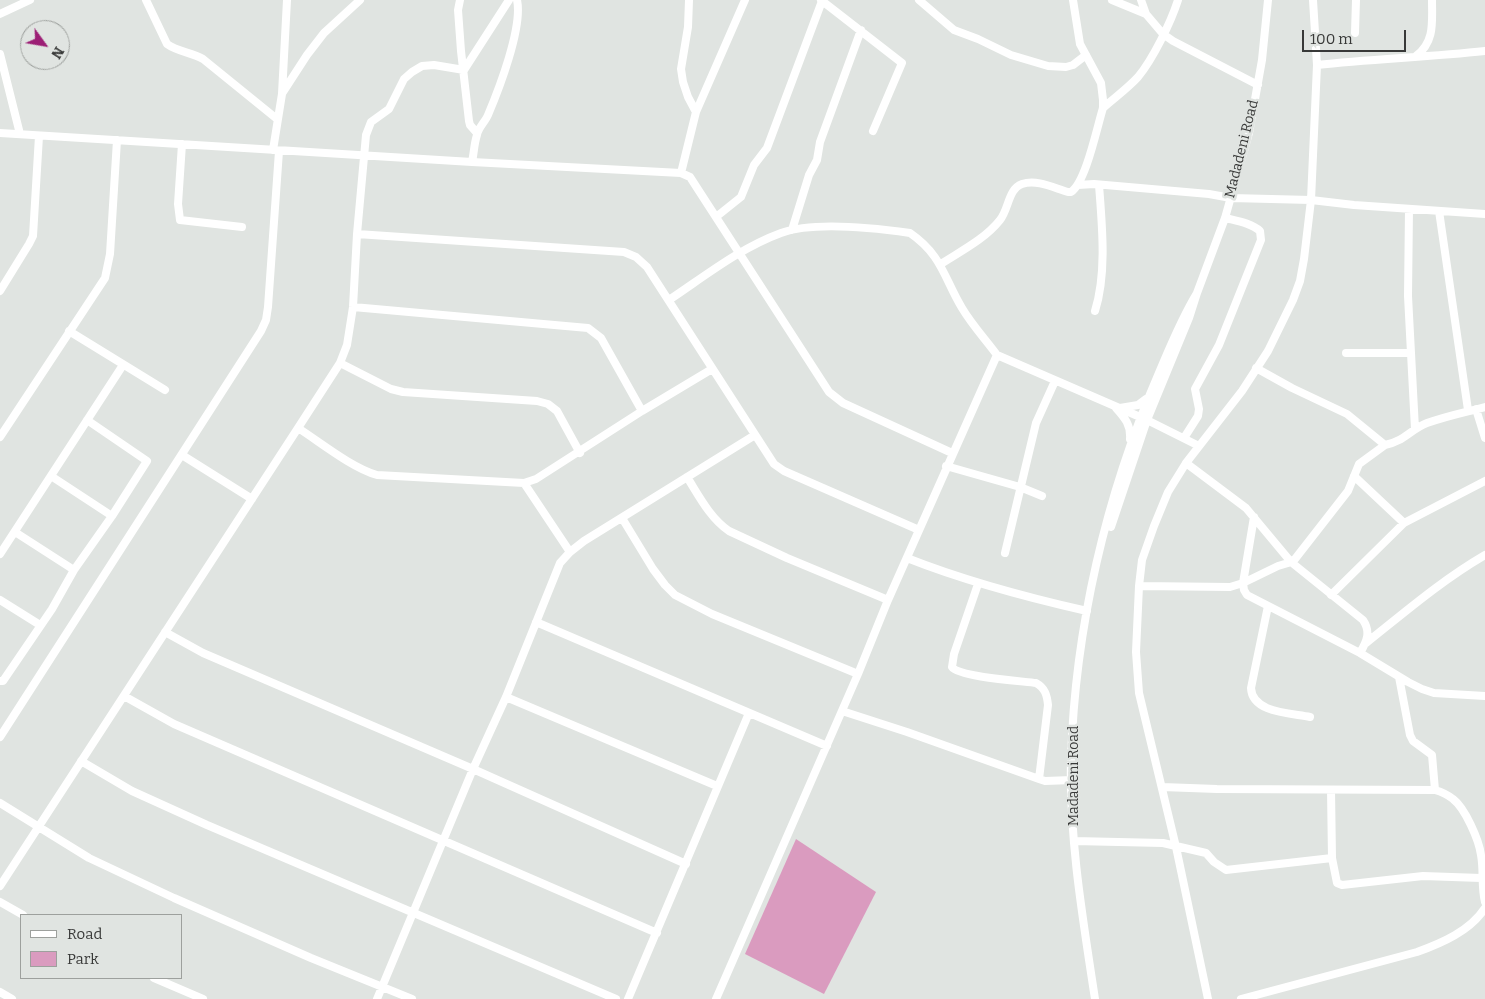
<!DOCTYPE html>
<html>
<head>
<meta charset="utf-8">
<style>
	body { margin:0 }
	#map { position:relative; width:1485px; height:999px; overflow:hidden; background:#e0e4e1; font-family:Bitter,serif }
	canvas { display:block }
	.legend { position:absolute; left:20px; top:914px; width:162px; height:65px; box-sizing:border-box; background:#e0e4e1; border:1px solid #9da09d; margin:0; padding:6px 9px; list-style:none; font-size:15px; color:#383938 }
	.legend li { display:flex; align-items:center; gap:10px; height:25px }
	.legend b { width:25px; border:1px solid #9da09d }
	.north { position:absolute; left:20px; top:20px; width:50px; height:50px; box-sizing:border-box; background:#e0e4e1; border:1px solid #9da09d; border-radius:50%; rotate:122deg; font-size:14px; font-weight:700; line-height:20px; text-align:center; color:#383938 }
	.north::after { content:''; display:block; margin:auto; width:18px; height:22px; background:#9c1f75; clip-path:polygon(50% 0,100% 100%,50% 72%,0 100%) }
	.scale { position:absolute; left:1302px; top:30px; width:104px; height:22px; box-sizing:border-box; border:2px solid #383938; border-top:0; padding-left:6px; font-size:15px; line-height:18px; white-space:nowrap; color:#383938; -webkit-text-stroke:4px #e0e4e1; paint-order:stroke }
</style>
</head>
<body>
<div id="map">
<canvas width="1485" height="999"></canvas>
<ul class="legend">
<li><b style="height:6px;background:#fff"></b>Road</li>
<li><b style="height:14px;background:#da9bbf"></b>Park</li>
</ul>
<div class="north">N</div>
<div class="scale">100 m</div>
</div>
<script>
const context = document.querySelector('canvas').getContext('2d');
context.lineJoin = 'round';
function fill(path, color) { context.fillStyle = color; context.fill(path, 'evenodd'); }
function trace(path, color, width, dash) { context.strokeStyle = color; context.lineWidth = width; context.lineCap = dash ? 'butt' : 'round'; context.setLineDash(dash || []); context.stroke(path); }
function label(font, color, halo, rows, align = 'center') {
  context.font = font + ' Bitter,serif'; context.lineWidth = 5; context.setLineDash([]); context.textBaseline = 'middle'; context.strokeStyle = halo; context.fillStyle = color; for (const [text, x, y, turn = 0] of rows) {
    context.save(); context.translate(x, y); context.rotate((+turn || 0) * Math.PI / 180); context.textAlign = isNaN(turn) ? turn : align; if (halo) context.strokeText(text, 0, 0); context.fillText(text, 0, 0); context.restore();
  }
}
fill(new Path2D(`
	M796,839L876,892L824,994L745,954Z`), '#da9bbf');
trace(new Path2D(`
	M146,0L167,44C178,52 191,52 203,59L277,119
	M460,0L458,10L461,51L469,121L470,125L477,133
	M689,0L688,27L681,69L683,82L688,97L696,112
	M821,0L902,63L873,131
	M919,0L954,30L978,39L1011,55L1048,66L1066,67L1073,65L1086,55
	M1112,0L1146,14L1163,34L1173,41L1258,85
	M1141,0L1146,14
	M0,14L30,0
	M1355,33L1356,0
	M0,54L20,134
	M1416,56C1435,42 1432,22 1432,0
	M1317,65C1373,59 1429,57 1485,51
	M283,92L307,55L324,33L360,0
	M1103,108C1114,98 1127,89 1138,77C1153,59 1171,22 1178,0
	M0,133L472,162L681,173L690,177L829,392L843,403L952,453
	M182,144L178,204L180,220L242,227
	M273,150L282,94L287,0
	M472,162C474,153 474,144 477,135C478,128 485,122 488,115C499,89 523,27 517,0
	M681,173L696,112L745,0
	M1078,185L1094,184L1209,194L1231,198L1311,200L1354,205L1485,214
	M1409,209L1408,296L1415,429
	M1439,211L1468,410
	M716,217L741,197L754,165L767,148L822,1
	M792,230L809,175L817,160L820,142L861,30
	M357,234L624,252L636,257L647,267L774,464L784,471L919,530
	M941,264C961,251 985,239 1000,220C1009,209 1008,189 1022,184C1037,179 1054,188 1068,192H1071C1086,182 1097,127 1103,108V100L1101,83L1080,44L1073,0
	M0,291L29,244L33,236L39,136
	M669,300C705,276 740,248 781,233C814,221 875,228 910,233C942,255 944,278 962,308C972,325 986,340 997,355
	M353,307L588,328L601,338L642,411
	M1095,311C1107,273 1102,225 1099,185
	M69,331L165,390
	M1346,353H1411
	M340,363L391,389L403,392L537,401L548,404L557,411L580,453
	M1256,368L1292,388L1347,414L1385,445C1403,442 1411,429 1427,423C1446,416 1466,412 1485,407
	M1116,408C1125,418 1131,425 1130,439
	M1120,408L1138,405L1146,399
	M1476,409L1485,438
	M298,428C320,442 352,468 377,475L524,483L536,479L642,411L712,369
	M0,437L105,278L110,254L117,140
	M1184,438L1198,416L1199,409L1195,389L1219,345L1261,240L1260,231C1251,223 1237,221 1225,218
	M182,455L252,499
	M1186,463L1246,508L1291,562L1363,620C1371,632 1367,641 1360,653
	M946,466L1020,487L1042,496
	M51,476L112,516
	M1354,476L1404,523
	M687,477C699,496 710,518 729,531L787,558L888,600
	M524,483L570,552
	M1254,517L1243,583L1244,590L1247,595L1360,653L1408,682L1422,689L1434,693L1485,696
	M622,518L653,569L665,585L675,595L712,614L858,674
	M1111,527L1147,420L1189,318L1197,293L1225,218L1249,133L1262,60L1268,0
	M15,532L74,570
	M1005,553L1036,423L1055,381
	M0,554L123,365
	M907,558C965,581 1025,597 1087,611
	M978,584L954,654L952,667C959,677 1021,681 1036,683C1045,688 1047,695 1048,705L1039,779
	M1139,586L1230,587L1243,583L1278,566L1288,563L1295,559L1348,491L1359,464L1385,445
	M1331,595L1404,523L1485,481
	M0,600L40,625
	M1268,606L1251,688C1252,713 1291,713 1310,717
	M536,622L827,746
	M165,632L203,653L231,665L473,769L686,864
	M1366,643C1405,612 1442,580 1485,555
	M1399,677L1410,735L1413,741L1432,755L1435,790
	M0,681H3L52,609L74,570L112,516L147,461L87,420
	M124,696L174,724L657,933
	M506,697L717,786
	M842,711L907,732L1039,779L1045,781L1072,780
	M0,737L261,331L266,320L268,307L279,151
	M81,761L132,791L207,825L616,999
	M1162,787L1217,789L1435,790C1442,792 1448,795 1453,799C1465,808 1479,840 1481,855C1484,871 1481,886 1485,902
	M1331,790L1332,858
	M0,803L89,858L174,898L311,958L412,999
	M1074,841L1163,843L1206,853L1214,862L1226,870L1332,858L1337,883L1342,885L1423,876L1481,878
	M0,886L298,428L340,363L347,345L353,307L357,234L366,135L371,122L389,109L404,79L412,72L422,66L434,65L464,70L509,0
	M0,902L23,915
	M154,978L203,999
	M0,992L12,999
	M377,999L473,769L506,697L560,563L570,552L584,541L755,435
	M628,999L749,713
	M716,999L858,674L888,600L997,355L1147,420L1199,446
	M1095,999C1083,920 1069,839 1071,759C1075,628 1106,495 1158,375C1170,347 1181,319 1197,293
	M1208,999L1176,847L1139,693L1136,652L1139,586L1142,560L1154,526L1168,492L1186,463L1242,391L1268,351L1293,300L1300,281L1304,259L1311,200L1317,65L1313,0
	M1241,999L1417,952C1442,943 1470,931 1485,908`), '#fff', 8);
label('14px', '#383938', '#e0e4e1', [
	["Madadeni Road",1242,149,-76],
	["Madadeni Road",1074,776,-90]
]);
</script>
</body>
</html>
